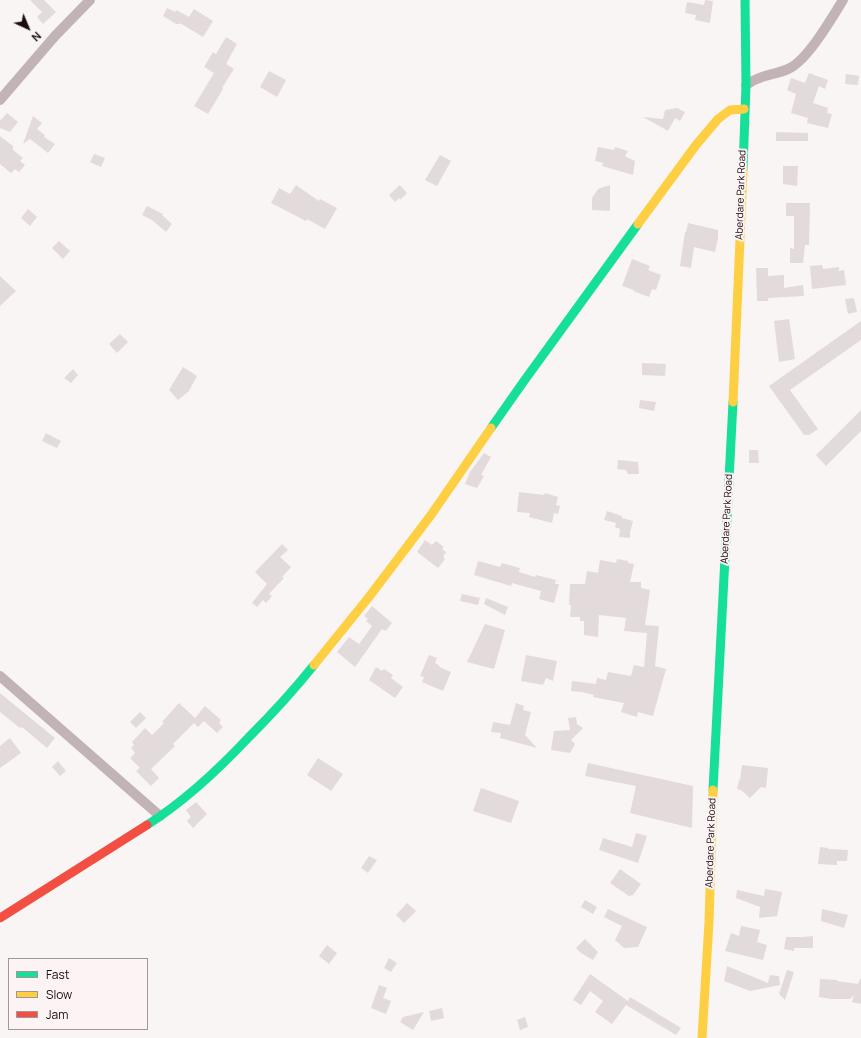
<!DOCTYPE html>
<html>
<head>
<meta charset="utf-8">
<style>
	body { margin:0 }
	#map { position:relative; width:861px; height:1038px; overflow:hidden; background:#f9f5f5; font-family:Manrope,sans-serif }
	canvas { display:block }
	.legend { position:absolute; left:8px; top:958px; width:140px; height:72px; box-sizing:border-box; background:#fbf3f4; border:1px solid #a19799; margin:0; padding:5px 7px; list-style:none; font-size:12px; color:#190d10 }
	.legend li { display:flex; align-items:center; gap:8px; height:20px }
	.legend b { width:20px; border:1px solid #a19799 }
	.north { position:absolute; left:8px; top:8px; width:40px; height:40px; -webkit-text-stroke:3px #fbf3f4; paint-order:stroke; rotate:136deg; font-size:11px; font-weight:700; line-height:16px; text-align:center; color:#190d10 }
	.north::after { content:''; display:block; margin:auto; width:14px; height:18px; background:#190d10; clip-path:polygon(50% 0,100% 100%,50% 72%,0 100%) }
</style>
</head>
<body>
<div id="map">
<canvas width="861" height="1038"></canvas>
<ul class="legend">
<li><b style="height:5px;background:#16e098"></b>Fast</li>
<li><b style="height:5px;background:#ffcf43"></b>Slow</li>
<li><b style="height:5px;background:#f24e42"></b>Jam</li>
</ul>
<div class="north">N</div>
</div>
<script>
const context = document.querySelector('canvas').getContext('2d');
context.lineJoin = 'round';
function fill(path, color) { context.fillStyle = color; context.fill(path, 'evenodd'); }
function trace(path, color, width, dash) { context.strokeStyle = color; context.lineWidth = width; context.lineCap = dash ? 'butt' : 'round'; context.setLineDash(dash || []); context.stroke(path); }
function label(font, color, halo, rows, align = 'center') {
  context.font = font + ' Manrope,sans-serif'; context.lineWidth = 4; context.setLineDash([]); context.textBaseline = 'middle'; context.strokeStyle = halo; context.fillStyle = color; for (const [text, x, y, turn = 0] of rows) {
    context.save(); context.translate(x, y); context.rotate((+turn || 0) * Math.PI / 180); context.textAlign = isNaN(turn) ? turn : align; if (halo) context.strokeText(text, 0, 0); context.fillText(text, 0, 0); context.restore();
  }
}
fill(new Path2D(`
	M30,0H44L56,12L43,24L37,17L42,12Z
	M705,0L713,1L710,23L695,20L696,15L685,13L687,2L704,5Z
	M167,8L175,12L176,10L189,17L194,9L213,21L203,37L180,23V24H176L163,16Z
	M226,37L237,44L226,64L234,69L222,88L223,89L208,114L194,106L214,73L204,67L213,52L216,54Z
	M269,71L286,80L277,97L260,87Z
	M809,73L828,80L825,89L819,86L813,103L828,108L827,113L832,114L828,128L807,123L808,118L791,113L796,94L787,90L791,78L805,83Z
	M846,74L859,76L858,85L845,84Z
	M677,108L685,112L680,121L675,118L668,131L643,117L663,119L665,110Z
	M7,113L18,122L10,132L0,128V121Z
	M33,116L42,123L37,129L45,135L44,137L55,144L48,153L30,139L23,144Z
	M776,132L808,133V141H776Z
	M0,136L13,146V150L23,158L20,161L25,165L19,172L15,169L11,173L0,164Z
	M598,147L614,150L615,147L628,151L625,156L635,161L633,175L602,166L603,163L595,161Z
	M94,154L105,158L101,167L90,162Z
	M440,155L451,161L437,186L425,180Z
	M783,166H798L797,186L783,184Z
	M296,185L319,201L320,199L337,208L325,229L307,219L306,221L271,203L279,188L290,194Z
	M400,185L407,193L400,200L399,198L395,202L389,195Z
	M610,185V211L592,210V198L598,189Z
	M786,203H810L809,245H805L803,263H790V248L794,249V216H786Z
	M147,206L163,214L162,215L172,224L166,232L152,220L142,215Z
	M28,209L37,217L30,226L21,218Z
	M688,223L718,230V238L715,252L694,247L691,268L680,266L685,232H686Z
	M59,241L70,251L63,259L52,248Z
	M632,259L650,266L648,270L661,275L656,290L652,289L649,297L633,291L634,290L622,286Z
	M822,265L823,269L839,267V271L844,270L846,285L812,289L810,266Z
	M756,268H768V276L784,275V288L803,285L804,296L768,298V301H757Z
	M0,276L16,291L0,306Z
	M854,298L857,312L848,314L845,299Z
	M789,319L795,359L779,362L774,321Z
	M861,321V340L790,390L818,429L809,435H804L769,386Z
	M120,334L128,342L117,353L109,344Z
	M642,363L666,364L665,376L642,375Z
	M183,367L197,376L189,391L178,400L169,390Z
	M73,369L78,375L71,383L64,378Z
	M640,400L656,402L654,411L639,408Z
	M861,410V431L826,466L816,455Z
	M46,433L61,441L57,448L42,441Z
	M749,450H758L759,463H749Z
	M484,453L491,457L481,475L484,476L477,488L465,484L470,472Z
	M618,460L638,462L639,474H628L626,470L617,469Z
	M519,492L544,495L545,493L558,497L556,505L560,506L558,514L554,513L552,523L529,517L530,513L517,512Z
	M607,511L622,516V518L633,521L630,532V538L619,537L620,529L615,527L616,523L604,520Z
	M425,540L432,545L436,541L444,547L442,549L446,552L443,557L445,559L438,568L417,552Z
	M282,544L288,550L280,557L291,567L282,577L284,578L269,594L272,596L266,603L263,600L257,607L252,603L267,584L255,572Z
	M617,559L628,561V563L634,564L630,582H641V588L650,590L645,625L659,626L655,666L666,669L653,716L638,712L637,717L621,712L624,703L593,697L594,695L582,692L571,691L572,681L596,684L597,678L606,680L608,672L631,676L634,665L644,667L647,633L624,631L626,618L599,615L598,637L584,635V621H580V617H570L571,605H569L570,584H585L587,571L598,573L600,560L616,563Z
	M478,561L500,567L502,563L520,568L519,572L535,577L536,575L556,580L555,584H559L554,603L539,599L541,591L512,583L511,586L474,575Z
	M462,594L480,598L478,605L460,601Z
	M486,598L508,607L505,615L484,604Z
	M372,606L392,623L386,631L382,629L355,667L337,652L349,637L359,644L372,626L366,621L368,619L364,616Z
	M485,624L505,630L494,669L467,662Z
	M429,655L437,658L435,663L440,666L439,667L451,672L443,691L422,682L424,677L420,676Z
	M526,655L557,661L553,681L546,678L543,685L521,681Z
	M376,667L382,671L384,669L393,675L391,678L403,687L395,698L369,680Z
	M0,693L55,738L47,748L22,727L20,728L0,712Z
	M179,703L195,718L205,706L221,720L219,723L223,727L217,733L204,721L198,727L194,723L173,744L175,746L151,769L159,778L151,786L136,771L140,768L130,758L135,753L131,748L134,745L132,742L145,728L152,735L164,723L162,722Z
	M516,703L524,706L523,710L531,712L525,735L537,748L500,738L501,733L491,732L493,722L510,725Z
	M140,712L146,718L136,728L130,722Z
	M576,717L577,724L583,728L571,740L575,744L570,753L551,750L554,731L570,730L568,718Z
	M10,738L21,753L0,768V746Z
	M318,758L343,774L331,791L307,775Z
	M58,761L66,771L60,776L52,767Z
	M588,763L693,786L692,828L630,813L636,786L585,776Z
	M742,765L768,768L766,788L761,787L750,798L741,790L737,789L739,780H740Z
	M481,788L519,801L511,823L473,811Z
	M196,802L207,814L193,828L187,821L191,817L186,810Z
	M636,833L647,836L638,863L599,850L603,838L632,847Z
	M820,847L828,848V849L848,850L847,861H837V865L818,864Z
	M369,856L377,860L368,873L361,868Z
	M620,869L641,884L633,895L629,896L610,883Z
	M765,889L782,892L777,916L759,918L760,907L736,898L737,890L764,896Z
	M585,900L597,907L593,914L581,907Z
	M407,903L416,911L404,923L396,915Z
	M608,909L647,927L638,947L624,948L615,940L622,926L604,917Z
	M822,909L848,915L844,928L821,921Z
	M741,926L760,930L757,942L767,945L763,960L725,951L731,933L739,936Z
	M813,936V948H794V951L784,949L786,937H803Z
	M585,939L598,952L593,960L581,953L576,948Z
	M327,945L337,953L329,964L319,956Z
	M389,958L397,963L391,972L384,968Z
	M727,966L768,983L770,975L779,976L780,985L750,991L724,981Z
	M787,970L794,972L785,1000L779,994Z
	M590,974L628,1001L630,997L681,1028L676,1035L626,1005L612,1024L595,1012L603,1001L590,991L581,1005L573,1000Z
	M820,979L837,980V981L858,984L860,979H861V1004L852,1002L854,995L850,999H831L819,997Z
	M379,985L387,988L383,998L391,1001L386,1014L371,1008Z
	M442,1008L444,1018L431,1021L429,1011Z
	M424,1012L413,1030L400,1022L403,1017Z
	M525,1017L528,1027L520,1030L517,1020Z`), '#e3dadb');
trace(new Path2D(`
	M746,85C750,83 753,80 757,79C767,74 779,74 790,68C808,59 832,18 843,0
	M0,100L55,36L90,0
	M0,676L160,816`), '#c2b4b6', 10);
trace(new Path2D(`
	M743,169L746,85L745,0
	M491,428L524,381L638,224
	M713,790L733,402
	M147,825C185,801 218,770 249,737C272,714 294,690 314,665`), '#16e098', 9);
trace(new Path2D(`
	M638,224L696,145L718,119L730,110L744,109
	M733,402L743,169
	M314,665L369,597L431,515L491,428
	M702,1038L709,922L713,790`), '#ffcf43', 9);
trace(new Path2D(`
	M0,918L147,825`), '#f24e42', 9);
label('10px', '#190d10', '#fbf3f4', [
	["Aberdare Park Road",741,195,-88],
	["Aberdare Park Road",727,519,-87],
	["Aberdare Park Road",711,843,-88]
]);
</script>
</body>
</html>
